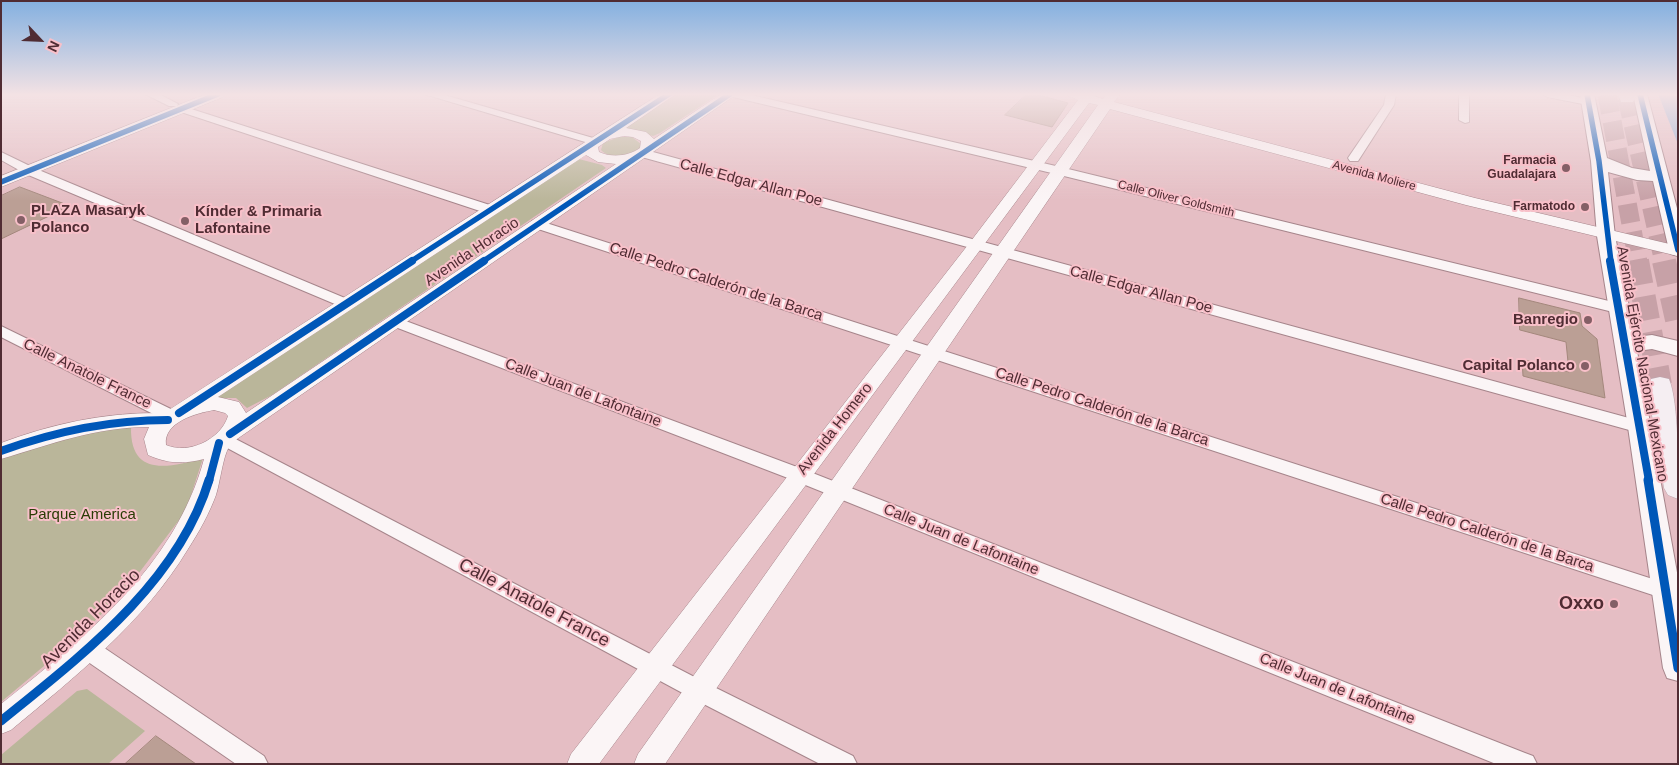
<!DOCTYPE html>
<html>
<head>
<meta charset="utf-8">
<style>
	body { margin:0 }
	#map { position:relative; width:1679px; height:765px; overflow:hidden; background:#e5bec4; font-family:Arial,sans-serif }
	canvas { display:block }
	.frame { position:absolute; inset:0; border:2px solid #502c33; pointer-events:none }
	.north { position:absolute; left:15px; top:15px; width:50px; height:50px; -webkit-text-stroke:4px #f8c0c9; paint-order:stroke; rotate:115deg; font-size:14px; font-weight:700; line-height:20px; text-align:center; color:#502c33 }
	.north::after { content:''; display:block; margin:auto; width:18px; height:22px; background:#502c33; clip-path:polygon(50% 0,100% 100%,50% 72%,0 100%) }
</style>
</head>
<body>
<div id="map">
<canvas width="1679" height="765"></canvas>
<div class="frame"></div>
<div class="north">N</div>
</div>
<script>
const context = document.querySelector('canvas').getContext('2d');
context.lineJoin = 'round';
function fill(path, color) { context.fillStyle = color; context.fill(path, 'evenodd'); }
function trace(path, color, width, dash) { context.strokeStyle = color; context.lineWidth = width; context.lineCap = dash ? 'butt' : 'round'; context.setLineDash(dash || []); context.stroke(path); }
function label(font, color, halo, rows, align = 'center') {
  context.font = font + ' Arial,sans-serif'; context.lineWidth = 4; context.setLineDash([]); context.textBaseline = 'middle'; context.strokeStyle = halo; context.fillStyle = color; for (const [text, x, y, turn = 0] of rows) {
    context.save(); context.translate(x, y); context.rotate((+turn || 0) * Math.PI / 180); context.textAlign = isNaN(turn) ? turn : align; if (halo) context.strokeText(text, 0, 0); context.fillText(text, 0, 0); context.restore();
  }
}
fill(new Path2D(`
	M674,94H719L660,133L653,136L627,129V126Z
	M619,137H632L641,144V147C632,157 610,160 601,150L603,143Z
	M575,158L602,165L606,168L272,395L247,408L236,398H217L214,392Z
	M131,427C130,477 168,468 203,458L186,511L129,586L81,635L1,702V457L82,430Z
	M87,689L145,731L108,764H1V755L77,691Z`), '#bab69a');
fill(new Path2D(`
	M1658,94L1678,96V144Z`), '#8baad3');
const building = new Path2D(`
	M1027,94H1035L1068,103L1052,127L1005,115Z
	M20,187L70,206L1,239V196Z
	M1519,298L1580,313L1582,326L1597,339L1605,398L1523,376L1522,359L1569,372L1566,342L1520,330Z
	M156,736L196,764H125Z`);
fill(building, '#bb9f95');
trace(building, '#a3877c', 1);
trace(new Path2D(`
	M1607,94L1638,262
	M1627,98L1664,262`), '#c7a1a7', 19, [19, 9]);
trace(new Path2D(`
	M1637,261L1660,385
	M1664,261L1678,324`), '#c7a1a7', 24, [24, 12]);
const minor = new Path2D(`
	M145,94H159L178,104L177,106H169Z
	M424,94H441L600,140L602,142L596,145L592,144Z
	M728,94H747L1060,167L1617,303L1624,308L1617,313L1060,175L733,97Z
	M1386,94H1396L1394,105L1358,161H1350L1348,158L1384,105Z
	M1459,94H1469V122L1465,123L1459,120Z
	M1542,94H1564L1592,100L1593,102L1588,105L1547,97Z
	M182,106L496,207L497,210L491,214L486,213L178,111V107Z
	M642,149L1640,421L1646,423L1649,427L1646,431L1640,433L638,156V150Z
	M1,152L34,168L352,301L354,304L347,308L342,307L26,174L1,160Z
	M537,220L1665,583L1672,585L1675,591L1672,597L1665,599L532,227L530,224L532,221Z
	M395,317L805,470L1525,753L1533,756L1537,764H1496L793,480L390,325L387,322L390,319Z
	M1,326L179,413L181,417L179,421H167L1,337Z
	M224,433L706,683L853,756L857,764H820L690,697L218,443L215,439L218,435Z
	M86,639L94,641L264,756L268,764H236L78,655L75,648L78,641Z`);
const tertiary = new Path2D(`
	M206,94H225L223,97L1,187V176Z
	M660,94H676L626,128L646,132L654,139L721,94H737L237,439C235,442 230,444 229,447C223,456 220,483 216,495C209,514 199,532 188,549C144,622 75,677 11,730L1,734V704C85,638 175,566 204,459C184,464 168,464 148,455L144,439L149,427C95,427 52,444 1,459V443C54,423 108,412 164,413ZM624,136L633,137L641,141L640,148C629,156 612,158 599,152L598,147L610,139ZM586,155L598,162L616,164L246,413L239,402L218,397ZM214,410L225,413L228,416C221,439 189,455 166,445C163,422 197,413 214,410Z
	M1064,94H1096L1094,96L1103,99L1106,94H1120L1114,102L1475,198L1678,246V256L1466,205L1110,109L665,764H634L638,754L1098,105L1089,103L599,764H567L571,754L971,241L1078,100Z`);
const secondary = new Path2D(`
	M1580,94H1594L1607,158L1632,168L1650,171L1633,94H1647L1678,212V256L1671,254L1669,250L1653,181L1637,180L1608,172L1615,236L1635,337L1652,335L1678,341V356L1652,349L1637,351L1678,578V681L1667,678L1663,668L1628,427L1597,236L1591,161Z`);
const primary = new Path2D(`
	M1618,94H1634L1635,98L1633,102H1621Z
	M1660,377L1669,379C1679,403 1678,469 1678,499L1668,495L1664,488L1647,385L1651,379Z`);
trace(minor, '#a6858b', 2);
trace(tertiary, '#a6858b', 1);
trace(secondary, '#a6858b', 2);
trace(primary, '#bca4ad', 1);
fill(minor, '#fbf5f6');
fill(tertiary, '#fbf5f6');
fill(secondary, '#fbf5f6');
fill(primary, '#f5eef2');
trace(new Path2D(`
	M1587,94L1599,161L1611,262
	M1640,94L1678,250
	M1,182L218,94
	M410,262L669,94
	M482,262L730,94`), '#0057b8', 5.5);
trace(new Path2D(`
	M1610,261L1649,481
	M179,413L412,261
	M230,434L484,261
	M1,451C56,431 109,420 168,420
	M209,481L219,443`), '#0057b8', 8);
trace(new Path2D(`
	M1648,480L1678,668
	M1,721C81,656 178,583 209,480`), '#0057b8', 9);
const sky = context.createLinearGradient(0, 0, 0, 201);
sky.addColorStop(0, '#83b0e0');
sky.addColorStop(0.47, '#f3e2e4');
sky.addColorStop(1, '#f3e2e400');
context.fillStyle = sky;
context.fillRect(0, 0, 1679, 201);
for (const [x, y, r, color] of [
	[1566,168,5,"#845f66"],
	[1585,207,5,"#845f66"],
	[21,220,5,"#845f66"],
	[185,221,5,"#845f66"],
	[1588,320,5,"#845f66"],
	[1585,366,5,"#845f66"],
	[1614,604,5,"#845f66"]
]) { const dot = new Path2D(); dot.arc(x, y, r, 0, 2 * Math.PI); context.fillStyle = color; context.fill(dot); trace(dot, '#f8c0c9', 2); }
label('bold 12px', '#502c33', '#f8c0c9', [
	["Farmacia",1556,161],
	["Guadalajara",1556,175],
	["Farmatodo",1575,207]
], 'right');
label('12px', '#502c33', '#f8c0c9', [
	["Avenida Moliere",1374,176,15],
	["Calle Oliver Goldsmith",1176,199,14]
]);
label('15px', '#502c33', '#f8c0c9', [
	["Calle Edgar Allan Poe",751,183,15],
	["Avenida Horacio",472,252,-34],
	["Calle Pedro Calderón de la Barca",716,282,18],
	["Calle Edgar Allan Poe",1141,290,15],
	["Avenida Ejército Nacional Mexicano",1642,364,80],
	["Calle Anatole France",87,374,26],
	["Calle Juan de Lafontaine",583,393,21],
	["Calle Pedro Calderón de la Barca",1102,407,18],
	["Avenida Homero",835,429,-52],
	["Calle Pedro Calderón de la Barca",1487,533,18],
	["Calle Juan de Lafontaine",961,540,22],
	["Calle Juan de Lafontaine",1337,689,22]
]);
label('bold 15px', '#502c33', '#f8c0c9', [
	["PLAZA Masaryk",31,211],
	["Polanco",31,228],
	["Kínder & Primaria",195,212],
	["Lafontaine",195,229],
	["Banregio",1578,320,"right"],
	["Capital Polanco",1575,366,"right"]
], 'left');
label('15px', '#293c05', '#f8c0c9', [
	["Parque America",82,515]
]);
label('18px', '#502c33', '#f8c0c9', [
	["Calle Anatole France",534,603,28],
	["Avenida Horacio",91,619,-45]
]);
label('bold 18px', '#502c33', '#f8c0c9', [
	["Oxxo",1604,604]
], 'right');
</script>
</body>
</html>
